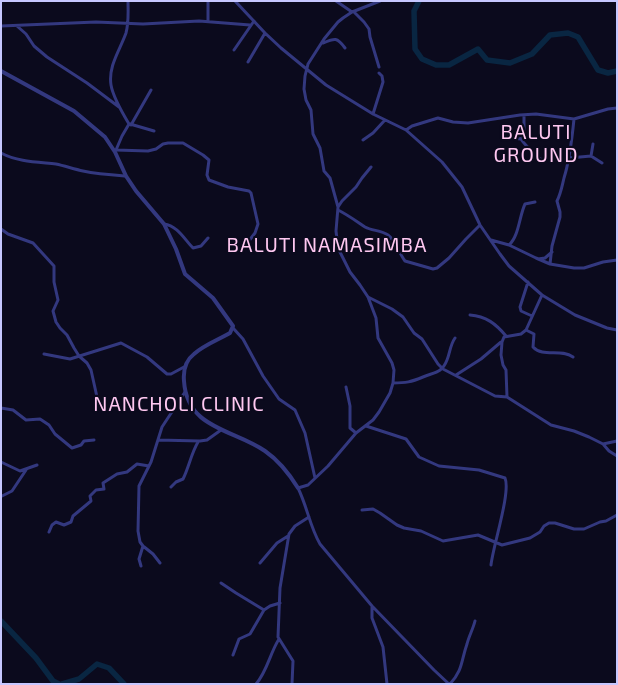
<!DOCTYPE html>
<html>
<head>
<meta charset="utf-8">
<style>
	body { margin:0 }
	#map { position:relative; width:618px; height:685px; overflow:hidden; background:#0b0a1d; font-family:"Exo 2",sans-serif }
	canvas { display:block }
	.frame { position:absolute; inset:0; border:2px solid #c6c7ff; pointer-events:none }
</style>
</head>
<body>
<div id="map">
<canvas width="618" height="685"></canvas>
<div class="frame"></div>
</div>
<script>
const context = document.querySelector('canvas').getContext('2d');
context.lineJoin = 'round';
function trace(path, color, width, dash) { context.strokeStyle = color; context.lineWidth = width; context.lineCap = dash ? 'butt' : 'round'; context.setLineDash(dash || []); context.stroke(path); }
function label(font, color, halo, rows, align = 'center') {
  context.font = font + ' "Exo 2",sans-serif'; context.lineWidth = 4.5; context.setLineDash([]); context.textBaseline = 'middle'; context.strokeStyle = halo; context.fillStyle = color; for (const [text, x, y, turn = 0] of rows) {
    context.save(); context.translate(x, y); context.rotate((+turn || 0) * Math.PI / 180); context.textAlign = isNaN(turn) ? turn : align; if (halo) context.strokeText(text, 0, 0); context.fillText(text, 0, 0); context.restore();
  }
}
trace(new Path2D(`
	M419,1L414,11L415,49L422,59L436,65H449L478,49L487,60L510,63L532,54L550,35L568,33L578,37L598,70L608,73L617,71
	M1,621L36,658L53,681L59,684
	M62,684L79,679L97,664L109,668L124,684`), '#092642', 5.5);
trace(new Path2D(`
	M235,1L265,33L281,48L326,85L373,114L406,130L442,162L462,187L480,225L500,254L509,266L542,295L575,315L607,328L617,330
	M336,1L352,12
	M380,1L352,12L343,18L338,22L324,39L308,64L305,76L304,89L306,100L311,110L313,134L320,148L324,171L330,178L338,207L336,231L338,248L350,272L360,285L368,297L376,318L378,338L392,363L394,370L393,383L390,393L379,412L373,420L356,433L328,466L308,485L298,488C307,506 310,527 320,544L372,606L434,670L449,684
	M354,12L364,22L369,29L370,37L379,67
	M208,21V1
	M1,26L96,22L143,24L199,21L250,25
	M17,26L26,34L34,46L47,57L87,83L119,107
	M323,43C335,38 337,37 345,48
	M234,50L254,21
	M248,62L265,33
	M373,114L383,82L382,76L379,73
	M130,124L154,131
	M131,125L151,90
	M406,130L412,126L438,118L453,122L468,123L520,115L536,114L574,119L608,109L617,108
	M511,138L521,139C524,144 538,158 542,160
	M521,139L524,135V115
	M363,140L373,133L385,120
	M116,150L148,151L156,149L163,144L168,143H183L203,155L209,160L207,175L209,180L228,187L249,191L251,193L258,224L255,233L245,246
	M116,150L122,136L129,124C123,114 113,97 111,85C108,66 120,50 126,33C129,22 128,12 128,1
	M1,153C18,162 37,162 56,164C65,166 74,169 83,171C97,174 112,175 126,176
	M591,156L593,144
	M569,158L591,156L602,163
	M338,207L342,201L356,187L362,178L371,167
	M338,210C348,215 356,221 365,227C372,231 381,230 388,235C396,241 399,253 405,261L433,269L437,268L449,258L466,239L480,225
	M164,224C178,226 184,239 193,248L201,246L208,238
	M1,229L8,234L33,243L54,266V282L58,300L53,311L56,322L60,328L67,335L74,348L79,356L87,363L91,370L97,397V404
	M491,240L509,245L536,258L550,264L574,268H584L603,262L617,260
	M509,245C519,236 519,217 525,204L535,202
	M538,259L545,258L552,252
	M550,264L552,246L560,217V212L557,201C561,193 562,186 564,178C570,159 572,139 574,119
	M528,282L520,307L521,311L532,316
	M542,295L526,330L521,334L504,337L502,342L501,355L503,365L506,370L507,397L551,425L574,431L589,437L603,444L609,451L617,456
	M368,297L392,309L403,317L414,333L422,339L438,364L443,369L495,396L507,397
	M470,315C486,316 496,324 506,336
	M233,328L243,339L263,376L279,399L295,410L305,433L315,478
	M526,330L534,334L533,347C543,358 561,348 573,357
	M44,354L70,359L121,343L147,357L167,374H171L184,367
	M456,375L481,359L501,342
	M393,383C406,383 411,382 423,377C435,372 442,373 447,360C450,353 450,345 455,338
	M346,387L350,406V428L356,433
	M1,408L13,410L26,420L40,419L49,425L55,434L72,448L81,445L84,441L94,440
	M366,426L406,439L419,457L439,466L479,470L505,478C511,492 493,546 491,565
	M158,440L200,441L207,440L221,430
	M603,444L617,441
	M1,462L20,471L37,465
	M171,487L176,482L183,479C189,467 191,454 198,442
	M2,496L12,491L26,470
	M362,510L373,509L380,513L397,525L404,528L421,531L443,541L478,535L502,545L530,538L540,532L544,526L549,523H555L574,529H584L600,522L606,521L617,515
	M49,532L52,525L56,522L64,525L71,522L73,516L91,501L90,496L96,490L104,489L103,483L117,474L127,472L137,464L149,466
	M160,563L153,554L143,546L140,542L138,531L139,486L151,462L162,427L185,392
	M260,563L277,543L288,536
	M141,566L139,559L143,546
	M221,583L236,593L264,610
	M372,606V618L383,647L387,684
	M233,655L239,639L250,634L264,610L270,606L280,603
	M256,684C267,672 270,653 279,639
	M292,684L293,661L278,637L280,588L289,534L295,526L309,517
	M450,684C463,670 461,661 467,644C469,636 473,629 475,621`), '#33387f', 3);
trace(new Path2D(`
	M1,71L74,111L105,137L115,152L126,176L136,191L164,224L176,249L185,274L213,298L233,326L230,333C218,340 204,345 194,354C185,361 183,370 184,381C187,429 233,429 265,451C278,460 290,475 298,488`), '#33387f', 4);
context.letterSpacing = '1px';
label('20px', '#ffc8f1', '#0b0a1d', [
	["BALUTI",536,132],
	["GROUND",536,155],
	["BALUTI NAMASIMBA",327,245],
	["NANCHOLI CLINIC",179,404]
]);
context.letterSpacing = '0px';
</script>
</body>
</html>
